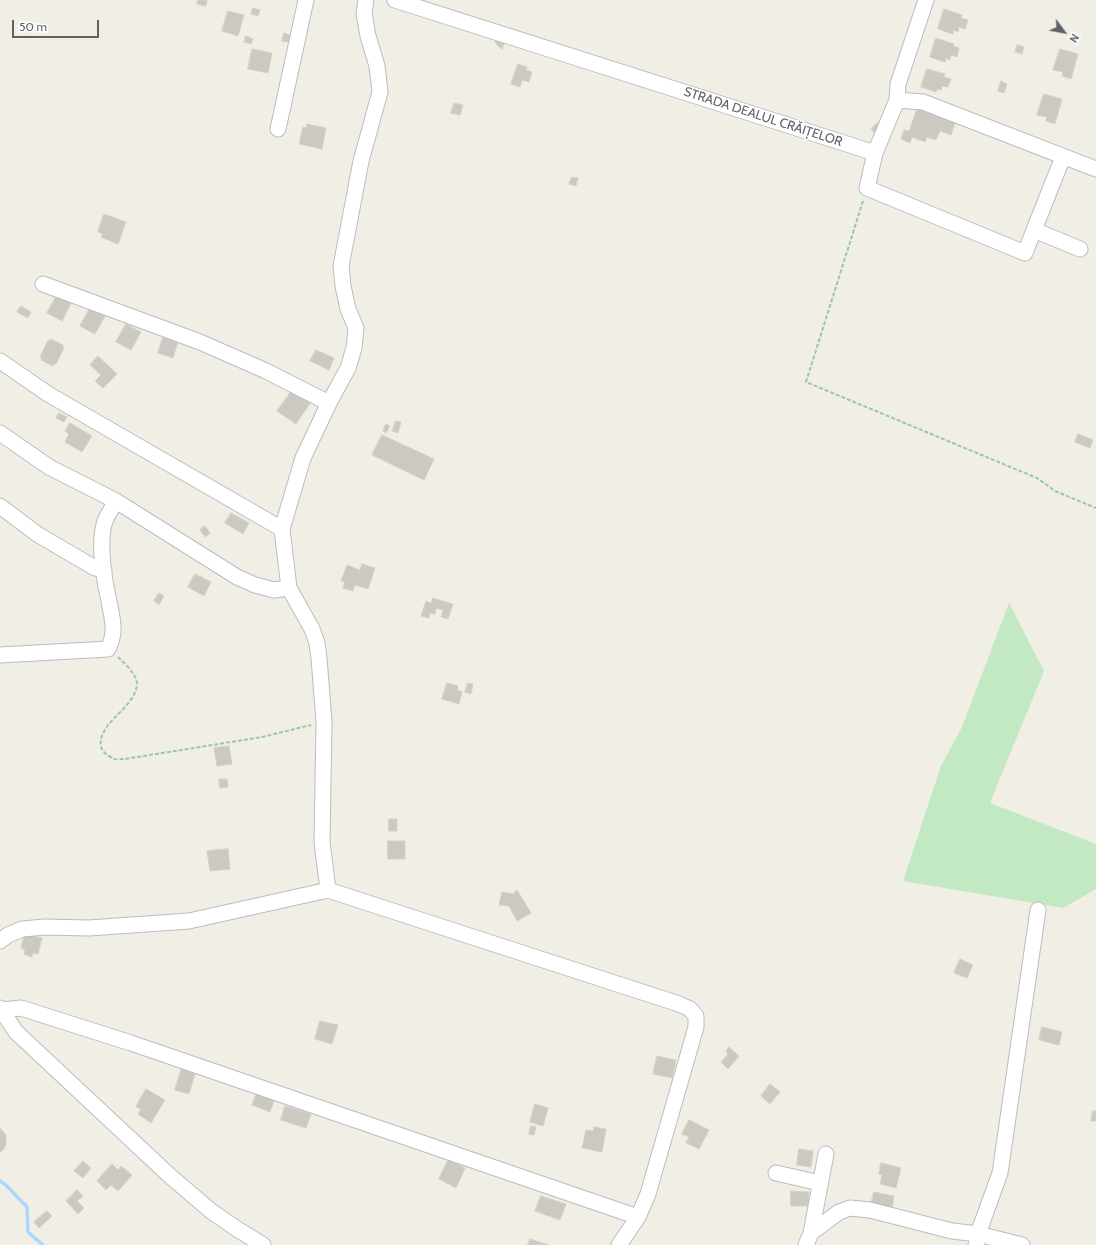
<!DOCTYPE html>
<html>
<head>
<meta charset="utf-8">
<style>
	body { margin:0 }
	#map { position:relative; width:1096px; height:1245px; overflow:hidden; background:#f1eee6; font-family:Cabin,sans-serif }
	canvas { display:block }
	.north { position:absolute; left:1044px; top:12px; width:40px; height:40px; -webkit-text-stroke:3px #fff; paint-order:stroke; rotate:122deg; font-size:11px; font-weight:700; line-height:16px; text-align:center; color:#5e6267 }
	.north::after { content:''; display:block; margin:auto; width:14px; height:18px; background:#5e6267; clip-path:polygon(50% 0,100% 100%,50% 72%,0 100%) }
	.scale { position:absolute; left:12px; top:20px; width:87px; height:18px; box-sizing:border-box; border:2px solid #5e6267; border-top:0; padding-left:5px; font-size:12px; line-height:14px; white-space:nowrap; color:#5e6267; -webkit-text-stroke:3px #fff; paint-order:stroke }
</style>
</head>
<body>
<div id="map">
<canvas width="1096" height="1245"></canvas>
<div class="north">N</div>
<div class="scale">50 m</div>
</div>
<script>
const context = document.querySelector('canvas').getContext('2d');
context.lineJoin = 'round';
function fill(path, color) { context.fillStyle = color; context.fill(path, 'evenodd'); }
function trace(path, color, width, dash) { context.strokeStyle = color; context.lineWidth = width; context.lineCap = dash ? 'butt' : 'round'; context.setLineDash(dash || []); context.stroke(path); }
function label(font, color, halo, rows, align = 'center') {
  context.font = font + ' Cabin,sans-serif'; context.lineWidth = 3; context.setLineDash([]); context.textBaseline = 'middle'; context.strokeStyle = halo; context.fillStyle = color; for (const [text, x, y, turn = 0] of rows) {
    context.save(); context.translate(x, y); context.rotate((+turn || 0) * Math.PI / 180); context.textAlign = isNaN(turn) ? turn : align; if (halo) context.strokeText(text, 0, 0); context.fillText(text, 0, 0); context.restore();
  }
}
fill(new Path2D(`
	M1009,603L1044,671L990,803L1096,844V889L1063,908L903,881L941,766L962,727Z`), '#c2e9c2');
trace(new Path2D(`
	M0,1181L6,1185L27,1207L28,1232L43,1245`), '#a8d8ff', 3.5);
const building = new Path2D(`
	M198,0H207L206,6L197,4Z
	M253,8L260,10L258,16L251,14Z
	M944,9L962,15L961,18L968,20L965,29L959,27L958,32L954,30L953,34L938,29Z
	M228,11L244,15L238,36L222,31Z
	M284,33L290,35L288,42L282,41Z
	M497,35L506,38L502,49L499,47L495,42Z
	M246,36L253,39L251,44L244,42Z
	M936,38L954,44L953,46L959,48L957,57L951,55L950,60L946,58L945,62L930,57Z
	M1017,45L1024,47L1022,54L1015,52Z
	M252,49L272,53L268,73L248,69Z
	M1060,49L1078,54L1071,79L1062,76L1063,72L1053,70Z
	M518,64L527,67L526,70L532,72L529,82L522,80L520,87L511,84Z
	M927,69L945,74L944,77L951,79L948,87L942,86L941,90L937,89L936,92L921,87Z
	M1001,81L1007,84L1004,93L998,91Z
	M1044,94L1062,99L1055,124L1046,121L1047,117L1037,115Z
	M454,103L463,105L460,115L451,113Z
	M919,103L957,117L951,135L940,131L936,140L927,137L925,142L912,137L910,143L901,139L904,130L909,131Z
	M879,122L883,127L875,134L871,129Z
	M307,124L326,128L322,149L299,144L303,127L306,128Z
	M572,177L578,178L576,186L569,184Z
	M104,214L126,222L118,244L101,237L103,234L98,232Z
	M57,295L71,303L62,321L47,313Z
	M21,306L31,312L28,318L17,312Z
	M90,308L105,316L95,334L80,326Z
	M126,324L141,332L131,350L116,342Z
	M163,337L178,342L173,358L158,353Z
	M51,339L63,345L62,347L64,348L56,364L54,363L53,366L41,360L42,358L40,357L48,340L50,341Z
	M316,350L334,358L329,370L310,361Z
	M98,356L117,374L103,388L95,381L101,375L90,365Z
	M293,389L311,402L296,424L277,411Z
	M59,413L67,417L64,422L56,418Z
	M396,421L401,422L398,433L392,431Z
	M70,423L92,436L82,452L65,442L69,434L65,431Z
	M386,424L390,426L386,433L383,431Z
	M1078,434L1093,440L1090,448L1075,442Z
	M382,435L434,459L424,480L372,455Z
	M231,513L249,523L243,534L225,523Z
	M205,526L210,533L205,537L200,530Z
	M362,564L375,568L368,589L355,585L353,591L343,588L345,582L341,581L347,565L360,570Z
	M195,574L211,582L204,596L188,587Z
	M159,593L164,596L159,605L154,601Z
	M433,598L453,604L448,619L441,617L443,610L436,608L435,614L430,613L429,618L421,616L426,601L431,603Z
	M447,683L458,686L457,690L462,692L459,704L442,699Z
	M468,683L473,684L471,694L465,692Z
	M229,746L232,764L217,766L214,748Z
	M219,779H227L228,787L220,788Z
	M389,819H397V831H389Z
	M388,841H405V859H388Z
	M228,849L230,869L210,871L207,851Z
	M517,890L531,913L517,921L509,906L499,905L502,892L513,894Z
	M25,934L42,938L38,954L33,953L32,957L24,954L25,950L21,948Z
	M960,959L973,965L967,978L954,973Z
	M320,1021L338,1025L332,1044L315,1039Z
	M1042,1027L1062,1032L1059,1045L1039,1040Z
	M729,1047L739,1056L728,1069L721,1062L728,1054L726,1052Z
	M657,1056L676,1060L672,1078L653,1074Z
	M182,1067L196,1071L189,1094L175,1090Z
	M770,1084L780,1092L770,1104L761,1096Z
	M146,1089L165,1100L151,1123L138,1114L141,1109L136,1107Z
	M257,1092L275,1098L270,1112L252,1105Z
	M535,1104L548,1108L543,1126L530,1122Z
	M285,1106L311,1114L306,1128L281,1120Z
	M1093,1111H1096V1121H1091Z
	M689,1120L709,1130L699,1149L686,1143L689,1137L682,1134Z
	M531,1126L536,1127L534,1135L529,1134Z
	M594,1127L606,1129L602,1152L582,1148L586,1130L593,1131Z
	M0,1128L6,1135V1145L3,1150L0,1152Z
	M799,1149L813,1151L811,1167L797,1165Z
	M448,1160L465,1168L456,1188L439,1179Z
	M83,1161L91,1168L83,1178L74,1171Z
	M881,1163L901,1168L896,1188L880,1184L882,1175L879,1174Z
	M112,1164L118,1170L121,1166L132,1175L118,1191L111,1185L106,1190L97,1181Z
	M77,1190L83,1196L77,1201L84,1208L78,1214L66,1201Z
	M791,1191L809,1192L808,1206H791Z
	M874,1192L894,1196L892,1208L871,1204Z
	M541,1196L566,1204L560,1220L535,1211Z
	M47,1211L52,1216L39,1228L34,1222Z
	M530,1239L549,1245H528Z`);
fill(building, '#ccc9c3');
trace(building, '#d6d1c4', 1);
const minor = new Path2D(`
	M395,0L875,153L897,100L898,84L926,0
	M897,100L923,102L1096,169
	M278,129L306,0
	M875,153L867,188L1025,253L1034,230L1080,249
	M1034,230L1063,157
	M43,284L200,342L266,371L329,403
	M0,361L48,394L282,529
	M0,433L49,467L116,501
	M0,506L37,534L95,568L104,570
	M289,588L312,629L317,643L319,658L324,722L322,842L328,890L679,1004L690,1009L696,1016V1027L648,1194L638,1217L619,1245
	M0,655L108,649C117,631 112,619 109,601C104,579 98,542 105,521C108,514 112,508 116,501L237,577L255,585L274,590L289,588L282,529L303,458L329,403L348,368L354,348L356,328L348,309L343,286L341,266L361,161L380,92L377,66L368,36L364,13L366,0
	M0,941L8,935L22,929L45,927L89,928L189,921L328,890
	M0,1008L16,1032L170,1176L211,1211L237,1229L263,1245
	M1,1010L21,1008L131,1043L638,1217
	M776,1173L820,1183
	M811,1233L839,1212L850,1208L870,1210L952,1231L978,1234L1022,1245
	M806,1245L811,1233L826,1154
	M976,1245L978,1234L1000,1173L1038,910`);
trace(minor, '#b9bcc0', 17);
trace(new Path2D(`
	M863,201L806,382L1037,478L1055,491L1096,508
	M118,657C124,663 133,671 136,679C142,695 117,714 108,725C101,735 96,746 107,755C108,755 112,758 112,758C116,760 121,759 125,759L262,737L311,725`), '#99c8a7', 2, [4, 2]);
trace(minor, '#fff', 15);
label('13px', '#5e6267', '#fff', [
	["STRADA DEALUL CRĂIȚELOR",763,117,18]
]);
</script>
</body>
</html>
